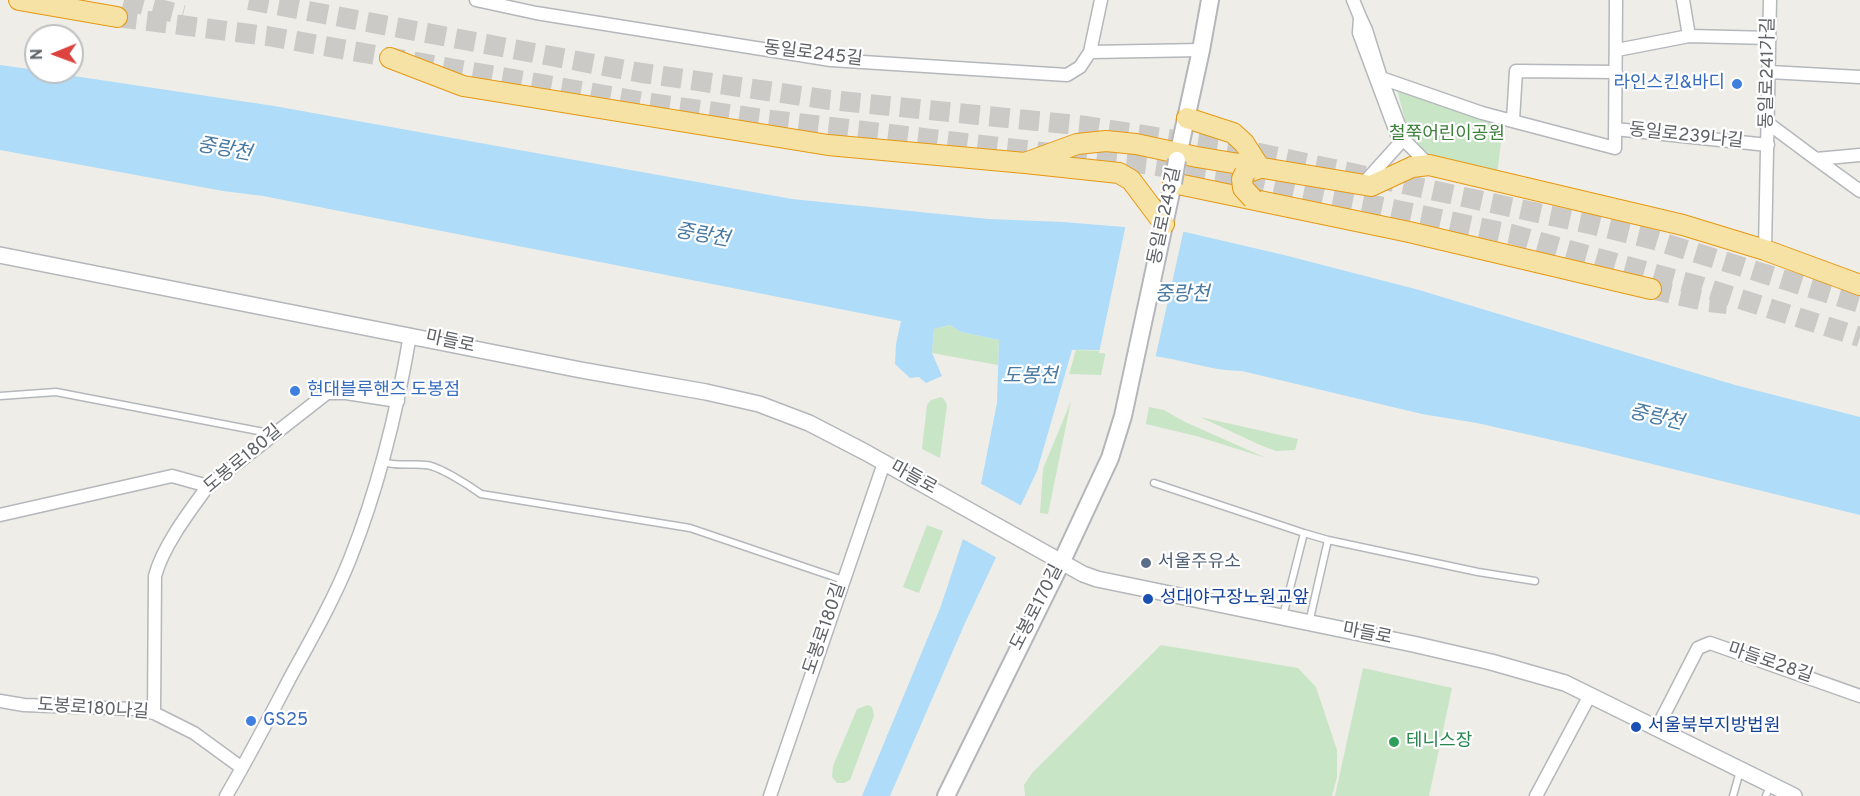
<!DOCTYPE html>
<html>
<head>
<meta charset="utf-8">
<style>
	body { margin:0 }
	#map { position:relative; width:1860px; height:796px; overflow:hidden; background:#efede7; font-family:Overpass,sans-serif }
	canvas { display:block }
	.north { position:absolute; left:24px; top:24px; width:60px; height:60px; box-sizing:border-box; background:#fff; border:2px solid #bfc0c2; border-radius:50%; rotate:269deg; font-size:16px; font-weight:700; line-height:24px; text-align:center; color:#5f6266 }
	.north::after { content:''; display:block; margin:auto; width:21px; height:27px; background:#dd4440; clip-path:polygon(50% 0,100% 100%,50% 72%,0 100%) }
</style>
</head>
<body>
<div id="map">
<canvas width="1860" height="796"></canvas>
<div class="north">N</div>
</div>
<script>
const context = document.querySelector('canvas').getContext('2d');
context.lineJoin = 'round';
function fill(path, color) { context.fillStyle = color; context.fill(path, 'evenodd'); }
function trace(path, color, width, dash) { context.strokeStyle = color; context.lineWidth = width; context.lineCap = dash ? 'butt' : 'round'; context.setLineDash(dash || []); context.stroke(path); }
function label(font, color, halo, rows, align = 'center') {
  context.font = font + ' Overpass,"Noto Sans KR",sans-serif'; context.lineWidth = 4.5; context.setLineDash([]); context.textBaseline = 'middle'; context.strokeStyle = halo; context.fillStyle = color; for (const [text, x, y, turn = 0] of rows) {
    context.save(); context.translate(x, y); context.rotate((+turn || 0) * Math.PI / 180); context.textAlign = isNaN(turn) ? turn : align; if (halo) context.strokeText(text, 0, 0); context.fillText(text, 0, 0); context.restore();
  }
}
fill(new Path2D(`
	M1397,89L1503,127L1497,174L1431,159L1409,136Z
	M950,325L961,332L999,340L998,365L932,353L934,329Z
	M1076,350L1106,351L1101,375L1069,374Z
	M941,397L944,399L947,405L940,458L922,449L927,405L931,400Z
	M1071,401L1048,514L1040,513L1043,469Z
	M1149,407L1164,410L1183,421L1266,458L1196,436L1146,424Z
	M1200,417L1298,439L1295,450L1276,451L1260,445Z
	M927,525L943,531L919,593L903,587Z
	M1161,645L1298,668L1316,687L1337,750V777L1332,796H1025L1024,785L1033,772Z
	M1363,668L1452,688L1429,796H1335Z
	M868,705L872,707L874,716L850,780L844,783H837L832,777L833,766L857,709Z`), '#c8e5c6');
fill(new Path2D(`
	M0,65L36,70V72H47L274,106L792,199L989,219L1063,222L1185,232L1284,255L1419,290L1735,385L1860,417V515L1583,447L1477,423L1422,414L1242,371C1214,371 1188,361 1160,357C1131,352 1101,349 1072,350L1037,471L965,623L890,796H862L941,606L981,484L997,403L999,340L961,332L950,325L934,329L932,353L942,376L926,383L919,377L910,378L895,364L896,344L901,321L263,196L223,191L0,150Z`), '#aedcf9');
fill(new Path2D(`
	M1126,224L1184,229L1155,359L1099,353Z
	M978,482L1024,507L999,559L961,538Z`), '#efede7');
trace(new Path2D(`
	M124,0L183,15
	M249,0L642,73L830,100L1086,126L1259,153L1594,225L1651,239L1860,303
	M117,17L267,36L644,102L764,119L1151,165L1264,182L1511,234L1699,286L1860,337
	M1651,289L1708,302L1727,304`), '#cbcac7', 20, [20, 10]);
const service = new Path2D(`
	M0,396L56,392L274,434
	M383,462C398,467 411,463 426,465C439,466 470,486 481,494L690,528L843,580
	M1154,483L1304,533L1283,616
	M1304,533L1328,540L1309,623
	M1328,540L1478,572L1535,581
	M1733,796L1740,771
	M1766,796L1770,785`);
const minor = new Path2D(`
	M476,0L536,13L831,60L1067,75L1080,67L1090,52L1101,0
	M1353,0L1360,17
	M1683,0L1689,36
	M1617,50L1689,36L1770,38
	M1090,52L1201,50
	M1770,72L1860,77
	M1381,78L1482,113L1615,148L1616,0
	M1513,120L1516,71L1616,72
	M1769,124L1816,159L1860,155
	M1615,129L1768,145
	M1816,159L1860,191
	M1363,184L1400,143L1359,33L1360,17L1366,30L1381,78L1405,141L1429,165
	M1765,250L1770,0
	M0,515L172,476L208,486
	M0,701L24,705L134,709L154,713L194,733L242,768
	M154,713L155,576C163,546 189,512 208,486L327,393H346L398,401
	M1657,728L1698,648L1710,643L1860,696
	M226,796C249,757 270,716 291,676C312,638 334,599 350,559C379,486 397,412 410,335
	M770,796L884,463
	M1536,796L1590,695`);
const tertiary = new Path2D(`
	M0,255L581,370L706,392L759,404L809,423L865,452L1083,574L1097,579L1413,644L1491,662L1565,683L1794,796`);
const secondary = new Path2D(`
	M1177,160L1201,50L1210,0
	M946,796L1061,563L1110,458L1123,416L1173,183`);
const trunk = new Path2D(`
	M19,0L117,17
	M390,58L463,86L828,145L1025,163L1119,173L1131,180L1164,224
	M1187,118L1233,133L1244,143L1260,168L1251,171
	M1025,163L1077,144L1106,141L1136,144L1197,157L1371,186L1412,167L1429,165L1683,225L1765,250L1860,285
	M1173,183L1409,232L1651,289`);
trace(service, '#b4b7bb', 9);
trace(minor, '#b4b7bb', 15);
trace(tertiary, '#b4b7bb', 18);
trace(secondary, '#b3b6ba', 20);
trace(trunk, '#e59811', 22);
trace(service, '#fff', 6);
trace(minor, '#fff', 12);
trace(tertiary, '#fff', 15);
trace(secondary, '#fff', 16);
trace(trunk, '#f7e2a6', 20);
const secondaryBridge = new Path2D(`
	M1173,183L1177,160`);
const trunkBridge = new Path2D(`
	M1245,173L1242,179L1243,188L1253,199`);
trace(secondaryBridge, '#b3b6ba', 20, []);
trace(trunkBridge, '#e59811', 22, []);
trace(secondaryBridge, '#fff', 16);
trace(trunkBridge, '#f7e2a6', 20);
for (const [x, y, r, color] of [
	[1737,84,6,"#3f7fe0"],
	[295,391,6,"#3f7fe0"],
	[1146,563,6,"#5c6f8a"],
	[1148,599,6,"#1a4fb4"],
	[251,721,6,"#3f7fe0"],
	[1636,727,6,"#1a4fb4"],
	[1394,742,6,"#2e9e5b"]
]) { const dot = new Path2D(); dot.arc(x, y, r, 0, 2 * Math.PI); context.fillStyle = color; context.fill(dot); trace(dot, '#fff', 2); }
label('18px', '#5f6266', '#fff', [
	["동일로245길",813,55,7],
	["동일로241가길",1769,73,-89],
	["동일로239나길",1686,137,6],
	["동일로243길",1166,216,-78],
	["마들로",450,343,12],
	["도봉로180길",244,460,-40],
	["마들로",913,479,29],
	["도봉로170길",1038,608,-63],
	["도봉로180길",826,629,-71],
	["마들로",1367,635,11],
	["마들로28길",1770,664,19],
	["도봉로180나길",93,710,4]
]);
label('18px', '#366cbe', '#fff', [
	["라인스킨&바디",1725,84,"right"],
	["현대블루핸즈 도봉점",307,391],
	["GS25",263,721]
], 'left');
label('18px', '#3c803b', '#fff', [
	["철쭉어린이공원",1447,135]
]);
label('18px', '#4e5e75', '#fff', [
	["서울주유소",1158,563]
], 'left');
label('18px', '#164399', '#fff', [
	["성대야구장노원교앞",1160,599],
	["서울북부지방법원",1648,727]
], 'left');
label('18px', '#27864d', '#fff', [
	["테니스장",1406,742]
], 'left');
label('italic 20px', '#4779a2', '#fff', [
	["중랑천",224,151,10],
	["중랑천",702,237,10],
	["중랑천",1182,296],
	["도봉천",1030,378],
	["중랑천",1656,419,13]
]);
</script>
</body>
</html>
